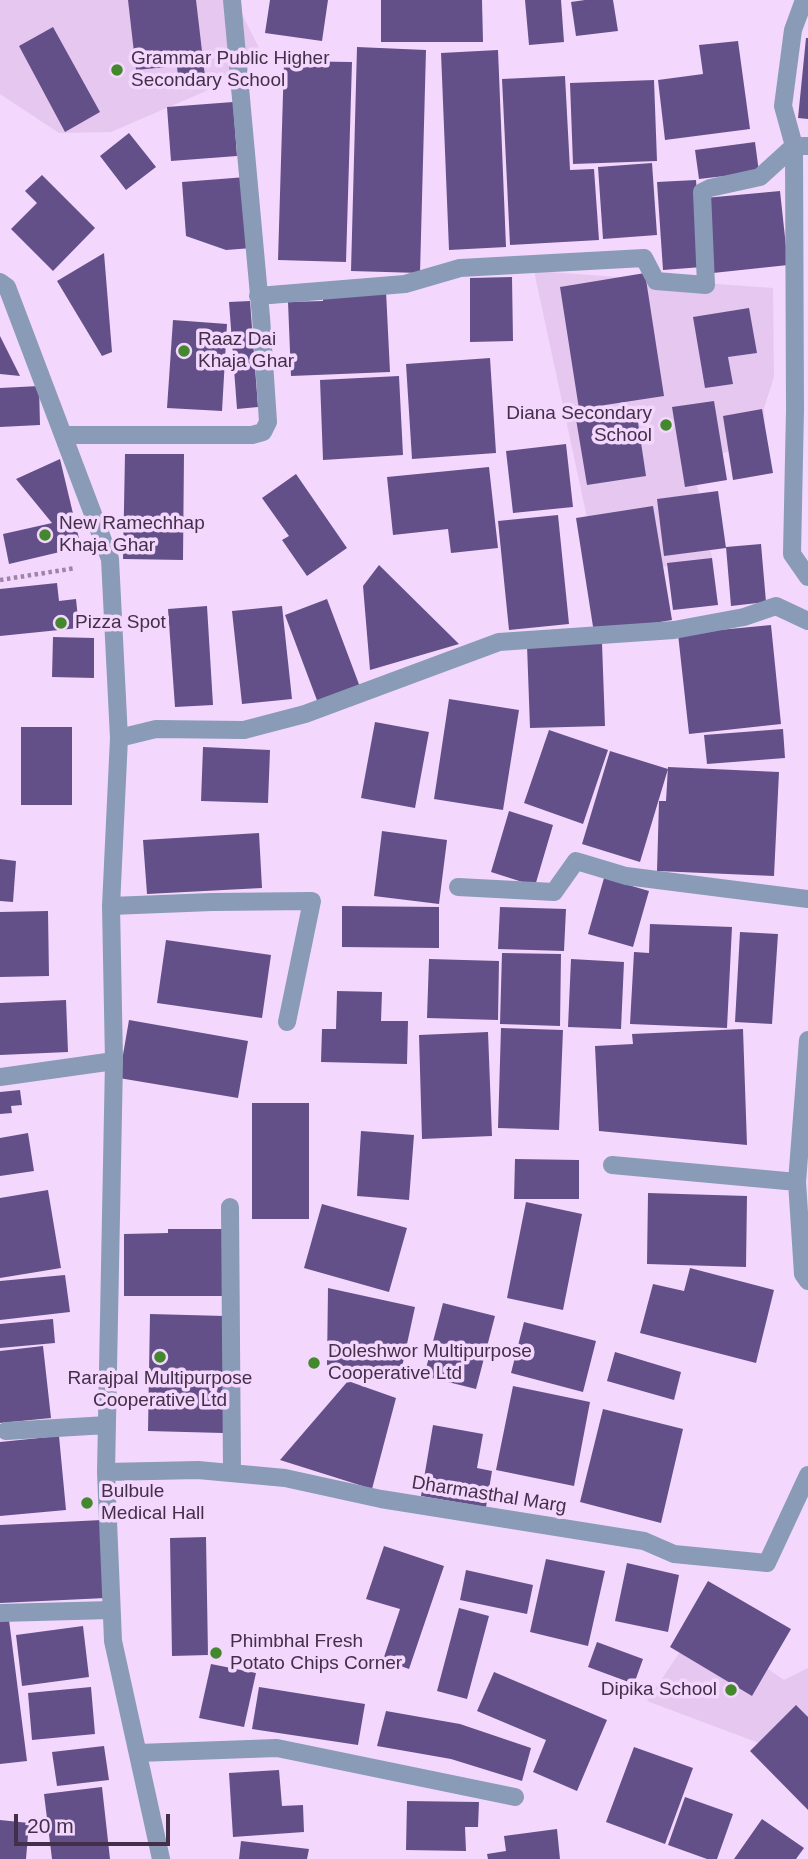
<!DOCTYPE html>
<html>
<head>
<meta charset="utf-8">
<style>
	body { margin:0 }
	#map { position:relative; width:808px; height:1859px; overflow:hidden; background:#f4d7fd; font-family:Helvetica,sans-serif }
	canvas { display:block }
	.scale { position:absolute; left:14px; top:1814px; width:156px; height:32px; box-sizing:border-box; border:4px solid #432f49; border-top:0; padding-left:9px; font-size:21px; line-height:24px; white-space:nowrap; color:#432f49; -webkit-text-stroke:5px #f4d7fd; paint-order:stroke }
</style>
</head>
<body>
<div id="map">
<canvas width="808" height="1859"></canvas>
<div class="scale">20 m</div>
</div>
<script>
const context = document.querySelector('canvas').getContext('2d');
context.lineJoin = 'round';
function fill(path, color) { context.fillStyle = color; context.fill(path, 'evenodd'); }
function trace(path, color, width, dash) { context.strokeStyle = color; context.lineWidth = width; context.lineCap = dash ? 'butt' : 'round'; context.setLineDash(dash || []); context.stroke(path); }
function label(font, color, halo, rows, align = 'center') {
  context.font = font + ' Helvetica,sans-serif'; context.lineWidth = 7; context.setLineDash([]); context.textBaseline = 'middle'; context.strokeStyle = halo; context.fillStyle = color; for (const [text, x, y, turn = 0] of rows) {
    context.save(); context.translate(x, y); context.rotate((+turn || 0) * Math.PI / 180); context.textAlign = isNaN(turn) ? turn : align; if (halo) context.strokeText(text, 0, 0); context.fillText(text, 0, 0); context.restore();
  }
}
fill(new Path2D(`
	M0,0H241L240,10L260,50L206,91L111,132L59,133L0,94Z
	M534,271L773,288L774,377L764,408L765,442L692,461L712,558L600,578Z
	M700,1622L784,1680L808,1668V1729L767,1746L647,1701Z`), '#e6c7ef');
fill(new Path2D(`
	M128,0H196L206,85L179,88L177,66L136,70Z
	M270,0H328L322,41L265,33Z
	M381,0H482L483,42H381Z
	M525,0H561L564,42L529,45Z
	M585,0H613L618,31L576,36L571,2Z
	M53,27L100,112L65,132L19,46Z
	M806,38H808V119L798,118Z
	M738,41L750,129L665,140L658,80L703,74L699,45Z
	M357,47L426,50L420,273L351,271Z
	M498,50L506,247L449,250L441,53Z
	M284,61L352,62L346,262L278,260Z
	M565,76L570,170L594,169L599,240L510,245L502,79Z
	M654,80L657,161L573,164L570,83Z
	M233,102L237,156L171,161L167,107Z
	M129,133L156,167L126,190L100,156Z
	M755,142L759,172L699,179L695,150Z
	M652,163L657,235L603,239L598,167Z
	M42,175L95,228L53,271L11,229L37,203L25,191Z
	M246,177L252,248L226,250L186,236L182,182Z
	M696,180L702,267L663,270L657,182Z
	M780,191L788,265L713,273L705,198Z
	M104,253L112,352L102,356L57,281Z
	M645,273L664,396L579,409L560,287Z
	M512,277L513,341L470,342V278Z
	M386,291L390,372L291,376L288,302L323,301V293Z
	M250,301L258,407L237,409L229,302Z
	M749,308L757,353L728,357L733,384L705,388L693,317Z
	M173,320L227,324L222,411L167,408Z
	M0,336L20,376L0,374Z
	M490,358L496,453L412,459L406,364Z
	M399,376L403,455L323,460L320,380Z
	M39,386L40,425L0,427V388Z
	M714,401L727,480L685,487L672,407Z
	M636,409L646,476L587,485L576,419Z
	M762,409L773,473L733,480L723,416Z
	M566,444L573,507L513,513L506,451Z
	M125,454H184L183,560L123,559Z
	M60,459L81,547L9,564L3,534L52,523L16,479Z
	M489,467L498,548L451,553L448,529L393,535L387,477Z
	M296,474L347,548L307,576L282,540L289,536L262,498Z
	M718,491L726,548L664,556L657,499Z
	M653,506L672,620L594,633L576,518Z
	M558,515L569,624L509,630L498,521Z
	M761,544L766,602L731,606L726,547Z
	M712,558L718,605L673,610L667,563Z
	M379,565L459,644L370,670L363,586Z
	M57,583L59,601L76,599L79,628L0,636V589Z
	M327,599L360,687L318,703L285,615Z
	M207,606L213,705L175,707L168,609Z
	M282,606L292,699L242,704L232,611Z
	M771,625L781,724L689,734L678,634Z
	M53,637L94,638V678L52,677Z
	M602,643L605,726L530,728L527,645Z
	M449,699L519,710L503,810L434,799Z
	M375,722L429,732L415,808L361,798Z
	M21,727H72V805H21Z
	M783,729L785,758L707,764L704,735Z
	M549,730L608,750L583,824L524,803Z
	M203,747L270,750L268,803L201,801Z
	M610,751L668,769L640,862L582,844Z
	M668,767L779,772L774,876L657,871L659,801H666Z
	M509,811L553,825L535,886L491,872Z
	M382,831L447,840L439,904L374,896Z
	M259,833L262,888L147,894L143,840Z
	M0,859L16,861L13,902L0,901Z
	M604,878L649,891L633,947L588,934Z
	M342,906L439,907V948L342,947Z
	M500,907L566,909L564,951L498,949Z
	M48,911L49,976L0,977V912Z
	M650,924L732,927L727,1028L630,1024L634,952L649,953Z
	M740,932L778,934L772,1024L735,1022Z
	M166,940L271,955L262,1018L157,1003Z
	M502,953L561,954L560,1026L500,1024Z
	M429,959L499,961L498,1020L427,1018Z
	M571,959L624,962L621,1029L568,1027Z
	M337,991L382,992L381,1021H408L407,1064L321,1062L322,1029H336Z
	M66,1000L68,1052L0,1055V1003Z
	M129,1020L248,1041L238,1098L119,1078Z
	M501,1028L563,1030L559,1130L498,1128Z
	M743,1029L747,1145L599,1131L595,1046L633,1044L632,1034Z
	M488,1032L492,1136L422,1139L419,1035Z
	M20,1090L22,1105L11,1106L12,1113L0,1114V1092Z
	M252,1103H309V1219H252Z
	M361,1131L414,1135L409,1200L357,1196Z
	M28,1133L34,1171L0,1176V1138Z
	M515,1159L579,1160V1199H514Z
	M48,1190L61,1268L0,1278V1198Z
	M648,1193L747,1196L746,1267L647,1264Z
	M526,1202L582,1214L563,1310L507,1298Z
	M322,1204L407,1228L389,1292L304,1268Z
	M168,1229H228V1296H124V1234L168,1233Z
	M690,1268L774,1290L756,1363L640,1333L653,1284L684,1291Z
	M65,1275L70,1312L0,1320V1281Z
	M328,1288L415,1307L399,1381L327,1365Z
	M443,1303L495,1316L476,1389L424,1376Z
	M150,1314L225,1316L223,1433L148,1431Z
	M53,1319L55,1343L0,1348V1324Z
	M524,1322L596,1341L583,1392L511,1373Z
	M43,1346L51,1418L0,1423V1351Z
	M615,1352L681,1372L674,1400L607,1381Z
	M348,1381L396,1398L372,1489L280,1460Z
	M513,1386L590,1402L574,1486L496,1470Z
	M603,1409L683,1429L661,1523L580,1502Z
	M433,1425L483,1434L477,1468L492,1471L486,1507L421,1496Z
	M59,1436L66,1510L0,1516V1442Z
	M102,1520L106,1598L0,1603V1525Z
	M206,1537L208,1655L172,1656L170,1538Z
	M384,1546L444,1566L409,1669L383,1660L400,1609L366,1599Z
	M546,1559L605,1571L588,1646L530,1632Z
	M627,1563L679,1575L668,1632L615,1621Z
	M466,1570L533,1585L527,1614L460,1600Z
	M708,1581L791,1629L752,1696L670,1647Z
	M459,1608L489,1616L467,1699L437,1691Z
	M9,1620L27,1761L0,1764V1621Z
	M83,1626L89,1677L22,1686L16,1635Z
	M597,1642L643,1659L634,1684L588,1667Z
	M211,1664L256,1673L244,1727L199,1718Z
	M494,1672L607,1720L577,1791L533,1772L546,1740L477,1711Z
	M91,1687L95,1734L32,1740L28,1693Z
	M259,1687L365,1704L358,1745L252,1729Z
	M796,1705L808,1717V1810L750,1751Z
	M386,1711L460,1724L531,1748L522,1781L451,1759L377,1746Z
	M104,1746L109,1780L57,1786L52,1752Z
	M634,1747L693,1768L665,1844L606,1822Z
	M279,1770L282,1806L303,1805L304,1832L233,1837L229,1773Z
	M102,1787L110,1859H52L44,1794Z
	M685,1797L733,1814L717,1859H707L668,1845Z
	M407,1801L479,1802L478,1827H465L466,1851L406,1850Z
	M762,1819L804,1848L796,1859H734Z
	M0,1820L29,1823L26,1859H0Z
	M557,1829L560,1859H488L487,1854L506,1851L504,1836Z
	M241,1841L309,1849L307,1859H239Z`), '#645089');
trace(new Path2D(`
	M0,580L76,568`), '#9e85a5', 4.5, [3.5, 3.5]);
trace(new Path2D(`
	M808,146H794L795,410L792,554L808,577
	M0,282L7,287L110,559L119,738L111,906L114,1061L106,1472L113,1641L161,1859
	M258,296L405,284L460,268L644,258L656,281L706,285L702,192L710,188L760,177L794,146L783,106L793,30L804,0
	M65,435H252L263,432L268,422L261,317L232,0
	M119,738L156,729L244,730L305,714L499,642L674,630L744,617L776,606L808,621
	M458,887L554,892L576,861L626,876L808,899
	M111,906L212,902L312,901L287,1022
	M808,1040L797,1182L803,1274L808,1281
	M0,1077L114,1061
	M612,1165L797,1182
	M230,1207L232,1473
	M6,1431L107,1425
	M106,1472L198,1470L285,1478L381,1499L644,1541L674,1554L767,1563L808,1475
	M0,1613L111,1610
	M138,1753L277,1748L515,1797`), '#899bb6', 18);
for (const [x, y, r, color] of [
	[117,70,7,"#43882c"],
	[184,351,7,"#43882c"],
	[666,425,7,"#43882c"],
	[45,535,7,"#43882c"],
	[61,623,7,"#43882c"],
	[160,1357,7,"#43882c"],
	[314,1363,7,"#43882c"],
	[87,1503,7,"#43882c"],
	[216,1653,7,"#43882c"],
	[731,1690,7,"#43882c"]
]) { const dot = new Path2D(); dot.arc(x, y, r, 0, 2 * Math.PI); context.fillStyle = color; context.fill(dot); trace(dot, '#f4d7fd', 2.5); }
label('19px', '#432f49', '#f4d7fd', [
	["Grammar Public Higher",131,59],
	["Secondary School",131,81],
	["Raaz Dai",198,340],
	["Khaja Ghar",198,362],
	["Diana Secondary",652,414,"right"],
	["School",652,436,"right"],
	["New Ramechhap",59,524],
	["Khaja Ghar",59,546],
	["Pizza Spot",75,623],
	["Doleshwor Multipurpose",328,1352],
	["Cooperative Ltd",328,1374],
	["Rarajpal Multipurpose",160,1379,"center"],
	["Cooperative Ltd",160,1401,"center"],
	["Bulbule",101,1492],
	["Medical Hall",101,1514],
	["Phimbhal Fresh",230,1642],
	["Potato Chips Corner",230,1664],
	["Dipika School",717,1690,"right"]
], 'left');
label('19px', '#432f49', '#f4d7fd', [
	["Dharmasthal Marg",489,1495,9]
]);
</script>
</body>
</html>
